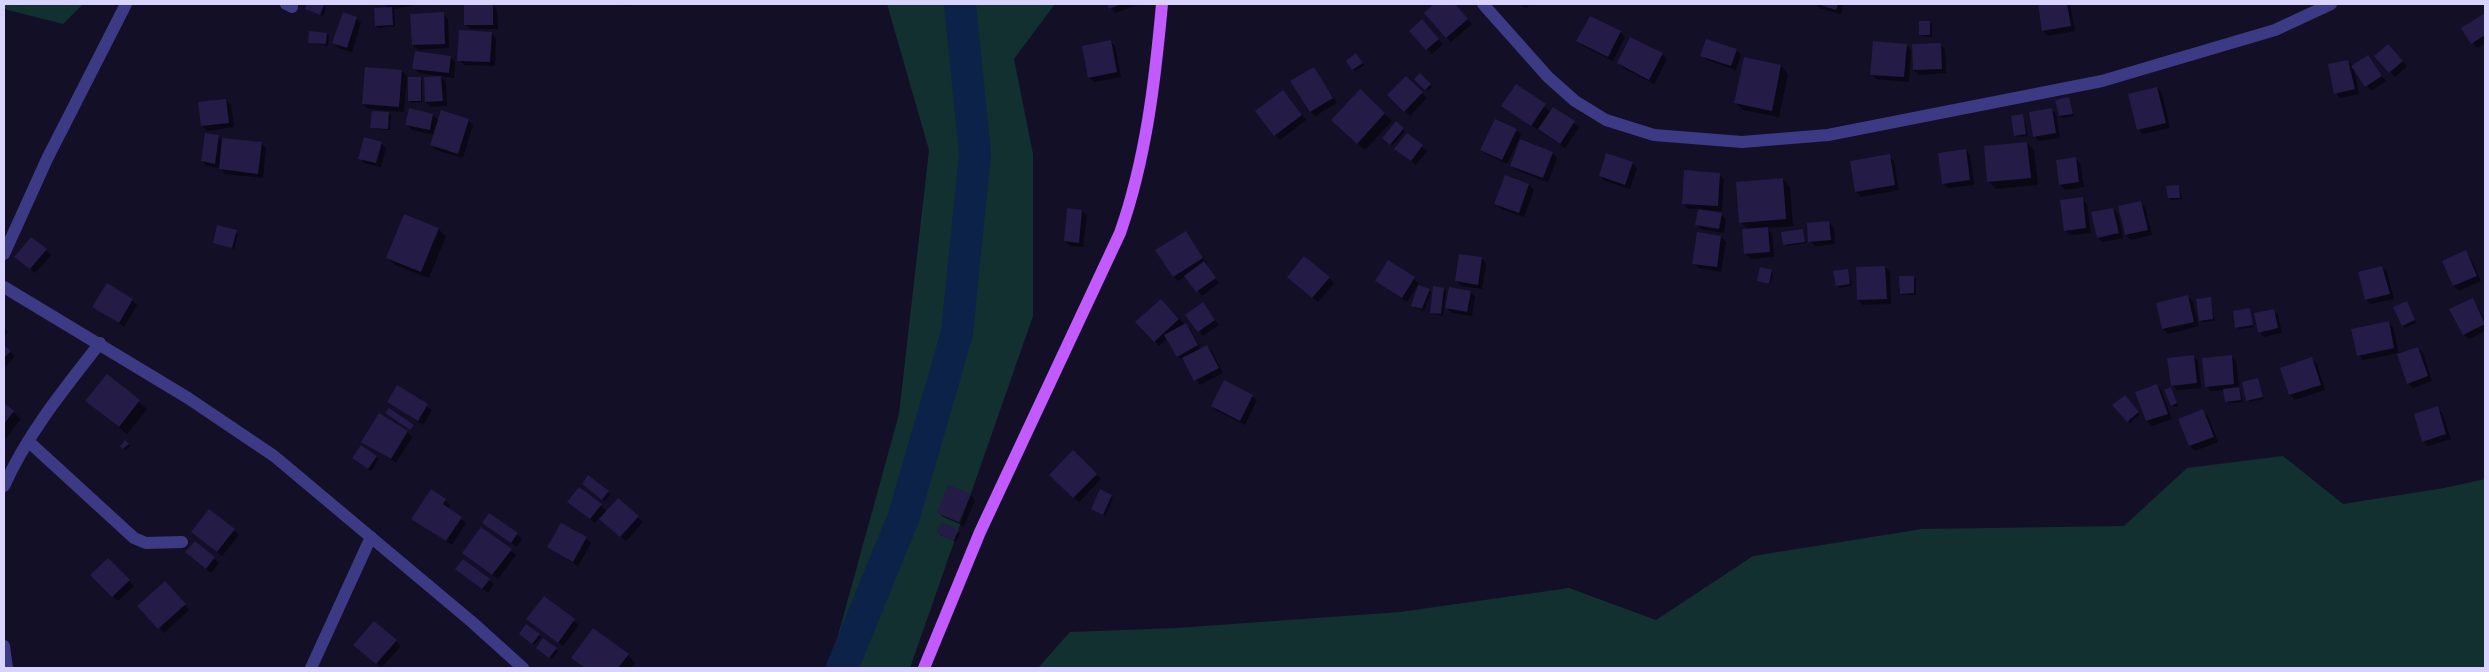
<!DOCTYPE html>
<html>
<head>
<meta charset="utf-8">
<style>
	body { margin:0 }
	#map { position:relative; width:2489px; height:672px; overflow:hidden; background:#130f26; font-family:"Work Sans",sans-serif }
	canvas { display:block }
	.frame { position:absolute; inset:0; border:5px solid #d9d4ff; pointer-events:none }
</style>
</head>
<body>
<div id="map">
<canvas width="2489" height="672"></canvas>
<div class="frame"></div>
</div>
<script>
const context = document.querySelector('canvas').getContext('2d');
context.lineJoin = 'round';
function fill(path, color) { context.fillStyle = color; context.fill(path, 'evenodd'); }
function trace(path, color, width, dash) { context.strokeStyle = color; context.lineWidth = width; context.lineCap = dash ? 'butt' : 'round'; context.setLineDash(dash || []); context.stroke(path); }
fill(new Path2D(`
	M4,4H83L63,24L4,9Z
	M887,4H1055L1014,59L1033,154V316L910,668H829L899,414L929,150Z
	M2283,456L2343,504L2444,488L2485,479V668H1038L1070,632L1177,628L1400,612L1569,588L1656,620L1753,556L1922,529L2124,526L2187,468Z`), '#12302f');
fill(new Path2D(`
	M308,4L324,6L326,8L323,16L308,10L306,8Z
	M385,4H421L394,9L395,26L378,28L376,26L389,8Z
	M615,4H631V6Z
	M1108,4H1137V5L1115,13Z
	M1436,4H1454L1472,24L1451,42L1425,13Z
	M1520,4H1530L1526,9Z
	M1815,4H1844L1841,14L1819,8Z
	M2039,4H2070L2075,31L2048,36L2043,31Z
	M493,5L497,10L498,29H470L465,24Z
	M443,14L448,19L449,48L418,50L413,45Z
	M2485,14V43L2477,48L2462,29Z
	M356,18L361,23L352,52L339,48L334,43Z
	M1422,21L1443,44L1432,54L1410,31Z
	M1930,23L1932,25V37L1922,36L1920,34Z
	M1620,32L1625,37L1613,61L1583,46L1578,41Z
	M491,33L496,38L495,66L464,65L459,60Z
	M327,34L329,36L328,46L310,42Z
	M1110,41L1115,46L1121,77L1094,82L1089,77Z
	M1940,44L1945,49L1946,73L1919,75L1914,70Z
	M1906,45L1911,50L1909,82L1876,79L1871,74Z
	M2388,46L2407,66L2395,77L2376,56Z
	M1736,50L1741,55L1736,70L1707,60L1702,55Z
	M1662,54L1667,59L1654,84L1623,68L1619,63Z
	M450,57L455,62L454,78L440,76L446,82L447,106L431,107L426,102L439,76L419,73L414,68Z
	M1358,57L1364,65L1355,71L1347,61Z
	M2368,57L2386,81L2371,91L2354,68L2359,94L2340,98L2336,93L2348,61L2353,66Z
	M1781,66L1788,74L1779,117L1743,110L1735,102Z
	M1313,68L1337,103L1315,116L1310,111Z
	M402,71L407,76L404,112L368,109L363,104Z
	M1420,75L1432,87L1428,91L1416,79Z
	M420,78L422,80V102L411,103L409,100Z
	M1406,78L1427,98L1410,116L1389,95Z
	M1516,86L1551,112L1554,108L1579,127L1565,148L1503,106Z
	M2157,88L2162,93L2170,128L2143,134L2138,129Z
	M1360,91L1392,121L1365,150L1340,128Z
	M1288,96L1306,120L1280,140L1275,135Z
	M2069,98L2074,116L2062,118L2060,116Z
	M226,100L231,105L234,127L207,131L202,126Z
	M2051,109L2056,114L2060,138L2039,141L2034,136Z
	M388,113L391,115L390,130L374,129L372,127Z
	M433,115L439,121L468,120L473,125L463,158L436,150L431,145L435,135L412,130L407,125Z
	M2023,115L2028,136L2018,137L2015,135Z
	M1396,123L1405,131L1392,146L1383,138Z
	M1516,130L1521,135L1507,164L1486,154L1481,150Z
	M1407,135L1427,151L1416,165L1401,153Z
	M219,137L223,141L261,143L266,148L263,178L225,174L220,168L207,166L202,161Z
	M381,143L386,148L381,167L364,163L360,158Z
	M2027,143L2034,151L2038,185L1996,189L1988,181Z
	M1965,150L1970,155L1974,185L1948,188L1943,183Z
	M1552,153L1557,158L1548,182L1516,170L1511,165Z
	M1889,156L1894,161L1899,190L1861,197L1856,192Z
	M2075,158L2080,163L2084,187L2065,190L2060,185Z
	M1632,163L1637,168L1630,189L1605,181L1600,176Z
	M1719,174L1724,179L1722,211L1703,210V211L1721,214L1726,219L1724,233L1702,229L1697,225L1699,209H1688L1684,204Z
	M1783,179L1790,187L1793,226L1767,228L1772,234L1774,257L1750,259L1746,254L1748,230L1741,222Z
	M1529,185L1534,190L1524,217L1501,209L1496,204Z
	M2179,186L2182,199L2171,200L2169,198Z
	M2082,199L2087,204L2091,233L2070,235L2065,230Z
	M2140,202L2145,207L2152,235L2131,240L2126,235Z
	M2113,209L2118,214L2123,238L2103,242L2098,238Z
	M1082,211L1087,216L1083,247L1070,246L1065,241Z
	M1829,223L1834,228L1835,244L1815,246L1810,241Z
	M438,229L446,236L429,278L395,265L387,257Z
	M1803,230L1806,243L1786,246L1784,244Z
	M236,232L238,234L234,249L214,242Z
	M1185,232L1207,263L1205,264L1219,283L1202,296L1186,276L1178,281L1174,277Z
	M1721,237L1726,242L1721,272L1699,268L1694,263Z
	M46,250L51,255L35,273L21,261Z
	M2465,252L2470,257L2481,281L2459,291L2454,286L2443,261Z
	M1481,258L1486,263L1482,289L1461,286L1456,281Z
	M1388,262L1419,283L1407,302L1376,281Z
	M1885,267L1890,272L1891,304L1863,305L1858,300Z
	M2382,267L2387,272L2394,299L2371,304L2366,300Z
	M1847,270L1852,286L1839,288L1835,272Z
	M1771,271L1773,273L1770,285L1758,281Z
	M1913,277L1916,279V295H1903L1901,293Z
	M1329,278L1334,283L1318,302L1293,281Z
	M1444,289L1446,291L1443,316L1434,314L1432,312Z
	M1429,290L1431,292L1424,311L1415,308L1413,305Z
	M1471,292L1475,297L1472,316L1452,313L1447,308Z
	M2188,297L2193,302L2199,326L2168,334L2163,329Z
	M2210,299L2215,321L2202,322L2200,320Z
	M2473,299L2485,320V331L2469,339L2464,335Z
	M132,300L137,305L124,327L94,307Z
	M1161,300L1190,329L1201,349L1207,347L1212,351L1223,373L1200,385L1184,360L1183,361L1178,356L1167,338L1159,346L1137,322Z
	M2406,302L2416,323L2405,328L2403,325Z
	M1203,304L1219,325L1203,336L1199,331Z
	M2250,310L2254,327L2239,329L2237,327Z
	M2273,310L2278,315L2282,333L2264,337L2259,332Z
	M2388,322L2393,327L2399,355L2418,348L2423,353L2432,381L2413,388L2408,383L2398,353L2363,360L2358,355Z
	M4,327L8,332L4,337Z
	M4,346L15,356L4,369Z
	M2193,356L2198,361L2201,388L2177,390L2172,385Z
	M2231,356L2236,361L2239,388L2243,402L2228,403L2225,390L2211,391L2206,386Z
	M2312,359L2317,364L2325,390L2295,400L2290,395L2282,369Z
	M107,375L147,409L127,434L94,408Z
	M2258,379L2264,399L2250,402L2248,400Z
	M2156,386L2161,390L2172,419L2152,426L2147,421Z
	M397,387L432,410L423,425L388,401Z
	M2170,389L2178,406L2174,407L2172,405Z
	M1252,396L1257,400L1245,425L1217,411L1212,406Z
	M2125,397L2140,414L2130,423L2114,406Z
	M4,404L21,419L4,441Z
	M2437,408L2442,413L2451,439L2428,446L2423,441Z
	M2203,411L2208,416L2218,442L2195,451L2190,446L2180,419Z
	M407,432L412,437L396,463L363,442Z
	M126,442L130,446L126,450L121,446Z
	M361,447L379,459L371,471L355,460Z
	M1073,452L1101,479L1079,502L1051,474Z
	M589,477L610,494L605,501L585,486Z
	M970,495L975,500L964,526L943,517L938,512Z
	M1111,496L1113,498L1105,516L1093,509Z
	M445,500L450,505L448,509L466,523L452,545L413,519Z
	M618,500L643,522L626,541L600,517L595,523L574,506L601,505L607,512Z
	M489,527L517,534L522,539L517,547Z
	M481,528L516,555L498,579L468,557Z
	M234,530L239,535L222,556L192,532Z
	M958,531L960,533L956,542L940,535Z
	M586,538L591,543L578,566L549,547Z
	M195,542L219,563L211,573L192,557Z
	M108,560L134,586L118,601L92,575Z
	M457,569L489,580L494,584L488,593Z
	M169,587L189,610L164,633L139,606Z
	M544,597L579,625L563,646L528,619Z
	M523,635H539L541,637L534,645Z
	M396,641L401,646L381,668L360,649Z
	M556,649L558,651L552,659L540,650Z
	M628,655L635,663L631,668H584L573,658Z`), '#0007');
trace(new Path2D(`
	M842,668L904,516L957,333L975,154L960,4`), '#0c2248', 32);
fill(new Path2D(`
	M307,4L324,5L320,15L305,9Z
	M464,4H493V25H464Z
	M1107,4H1122L1109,9Z
	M1434,4H1455L1468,19L1446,38L1424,13Z
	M1817,4H1838L1836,10Z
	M2038,4H2067L2071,26L2042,31Z
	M392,7L393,25L375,26L374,8Z
	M343,12L357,17L347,48L332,43Z
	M444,12L445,44L412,45L410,14Z
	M2485,13V35L2471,44L2461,28Z
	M1590,16L1621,31L1608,57L1576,41Z
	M1422,19L1439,39L1426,50L1409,31Z
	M1919,21H1930V35H1919Z
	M459,30L492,32L490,62L457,61Z
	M309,31L327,33L326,44L308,43Z
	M1630,37L1663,53L1649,80L1617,63Z
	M1706,39L1737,49L1731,66L1700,56Z
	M1111,40L1117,72L1088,78L1082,46Z
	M1873,41L1907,44L1904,77L1870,75Z
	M1941,43L1942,69L1913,70L1912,44Z
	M2388,44L2403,61L2389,73L2374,56Z
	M415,51L451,56L449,73L412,69Z
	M1356,53L1363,63L1352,70L1346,61Z
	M2368,55L2382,76L2365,87L2351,66Z
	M1744,57L1781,65L1772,111L1734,103Z
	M2348,60L2355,89L2334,94L2328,64Z
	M365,67L402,70L399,107L362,104Z
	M1314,67L1333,98L1310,112L1290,81Z
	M1420,73L1431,84L1425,90L1414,79Z
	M441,76L443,101L425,102L424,77Z
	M1406,76L1423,92L1404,112L1387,95Z
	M408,77H421V101H408Z
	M1516,84L1546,104L1531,126L1501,106Z
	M2157,87L2166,123L2137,130L2128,94Z
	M1360,89L1385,113L1357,144L1331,120Z
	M1283,90L1302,115L1274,136L1255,111Z
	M2069,97L2073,114L2059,116L2055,100Z
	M226,99L229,123L201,126L198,102Z
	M1553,107L1575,121L1560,144L1538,129Z
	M409,108L433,114L430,130L405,125Z
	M2052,108L2056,133L2033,137L2029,112Z
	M441,110L469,119L458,154L430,145Z
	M372,111L389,112L388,129L370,128Z
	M2023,114L2026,134L2014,136L2011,116Z
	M1495,119L1517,129L1502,160L1480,150Z
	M1396,121L1404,128L1390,145L1382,138Z
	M205,133L219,135L215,164L201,161Z
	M1407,133L1423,145L1411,161L1394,149Z
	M364,137L382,142L376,163L358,159Z
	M222,138L262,142L258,174L219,169Z
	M1520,139L1553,152L1543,178L1510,166Z
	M2027,142L2031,178L1987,182L1984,146Z
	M1966,149L1970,180L1942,184L1938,153Z
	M1606,153L1633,162L1625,185L1599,176Z
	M1890,154L1895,185L1855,192L1850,161Z
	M2076,157L2079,182L2059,185L2056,160Z
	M1684,170L1720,173L1718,206L1682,204Z
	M1505,175L1529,184L1519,213L1494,204Z
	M1783,178L1786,219L1739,223L1736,182Z
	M2179,185L2180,198H2168L2166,186Z
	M2083,197L2086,228L2064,231L2060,200Z
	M2141,201L2148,230L2125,235L2118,206Z
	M1067,208L1082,210L1079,243L1064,241Z
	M2113,208L2119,233L2097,238L2091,212Z
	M1698,209L1722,213L1719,229L1695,225Z
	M404,214L439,228L421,272L386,258Z
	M1829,221L1831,240L1808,242L1807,223Z
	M217,225L237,230L232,248L213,243Z
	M1768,227L1770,252L1744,254L1742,229Z
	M1803,229L1805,242L1783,245L1781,232Z
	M1186,231L1203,258L1173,277L1155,250Z
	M1697,232L1721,236L1717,267L1692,264Z
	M31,237L47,249L30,269L14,257Z
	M2466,250L2477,276L2453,286L2442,261Z
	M1459,254L1482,257L1478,285L1455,281Z
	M1304,256L1330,277L1312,298L1287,277Z
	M1388,260L1415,277L1402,298L1375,281Z
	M1204,261L1216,278L1196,292L1184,276Z
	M1885,266L1887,299L1857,300L1856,267Z
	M2382,266L2390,294L2365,300L2358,272Z
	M1760,267L1772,270L1769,284L1757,281Z
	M1848,269L1850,284L1836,286L1833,271Z
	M1899,276H1914V293L1900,294Z
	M107,283L133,299L119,323L92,307Z
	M1418,285L1430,289L1422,309L1411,306Z
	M1433,286L1444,288L1441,314L1430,313Z
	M1449,287L1471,291L1467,312L1445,308Z
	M2188,295L2194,322L2162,329L2156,303Z
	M2211,297L2213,319L2199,321L2196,299Z
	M2473,298L2485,324L2463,335L2449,309Z
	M1161,299L1179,319L1154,342L1135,322Z
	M2407,301L2415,320L2402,326L2393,307Z
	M1203,302L1215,320L1198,332L1185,315Z
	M2250,308L2253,325L2235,328L2233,311Z
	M2274,309L2278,328L2258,333L2254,313Z
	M2389,321L2394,348L2357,356L2351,329Z
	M1186,323L1198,345L1177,357L1164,335Z
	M4,345L11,351L4,358Z
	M1207,345L1219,368L1194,381L1182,358Z
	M2418,347L2428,376L2407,384L2397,354Z
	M2194,355L2197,383L2171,386L2167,358Z
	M2232,355L2234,384L2205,387L2202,358Z
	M2312,357L2321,385L2289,395L2280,368Z
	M107,374L140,400L119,427L85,401Z
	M2258,378L2263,397L2246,401L2242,382Z
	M1224,380L1253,395L1240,421L1211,406Z
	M2157,384L2168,414L2146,421L2135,392Z
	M397,385L428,404L418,421L387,402Z
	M2171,387L2177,403L2171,406L2164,390Z
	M2239,387L2241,400L2225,402L2223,389Z
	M2125,395L2139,412L2127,422L2112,405Z
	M4,403L14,411L4,424Z
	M2438,406L2446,434L2422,442L2414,414Z
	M389,408L414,425L410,430L385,413Z
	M2203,409L2214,437L2189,446L2178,419Z
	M379,413L408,431L391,459L361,442Z
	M125,440L129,444L123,449L120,446Z
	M361,445L377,456L368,469L352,458Z
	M1073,450L1097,474L1073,498L1049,475Z
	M588,475L609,491L602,500L582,484Z
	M948,485L971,494L959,522L937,513Z
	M579,487L602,504L590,519L567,502Z
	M431,489L446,499L443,504L462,517L446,541L411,519Z
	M1100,489L1112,495L1103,515L1091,509Z
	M618,498L639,516L620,537L599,519Z
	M209,509L235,529L217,552L191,532Z
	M489,513L518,533L511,543L482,523Z
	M942,522L959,530L953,541L937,533Z
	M561,523L587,537L573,562L547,547Z
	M481,527L512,549L492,575L462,553Z
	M195,541L215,557L206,569L185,552Z
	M108,558L130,580L112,597L90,575Z
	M463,559L490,579L482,589L455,569Z
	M165,581L186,604L158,629L137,606Z
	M544,596L575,619L558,643L526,619Z
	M374,621L397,640L376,664L353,645Z
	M526,624L540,634L532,644L519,634Z
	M593,628L629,654L618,668H585L571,658Z
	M543,638L557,648L549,658L536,648Z`), '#241b47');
trace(new Path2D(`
	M286,4L292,7
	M1483,4L1548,77L1575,101L1606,120L1654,135L1742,142L1828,135L2102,81L2275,30L2331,4
	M4,254L47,159L126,4
	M4,287L188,398L274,456L472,622L523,668
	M28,441L134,538L146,543L182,542
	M4,486C28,433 64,389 100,343
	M4,646L7,668
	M311,668L371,537`), '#3d3a85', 12);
trace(new Path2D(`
	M924,668L980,532L1120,233C1146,159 1155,81 1162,4`), '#c25bff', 12);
</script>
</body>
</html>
